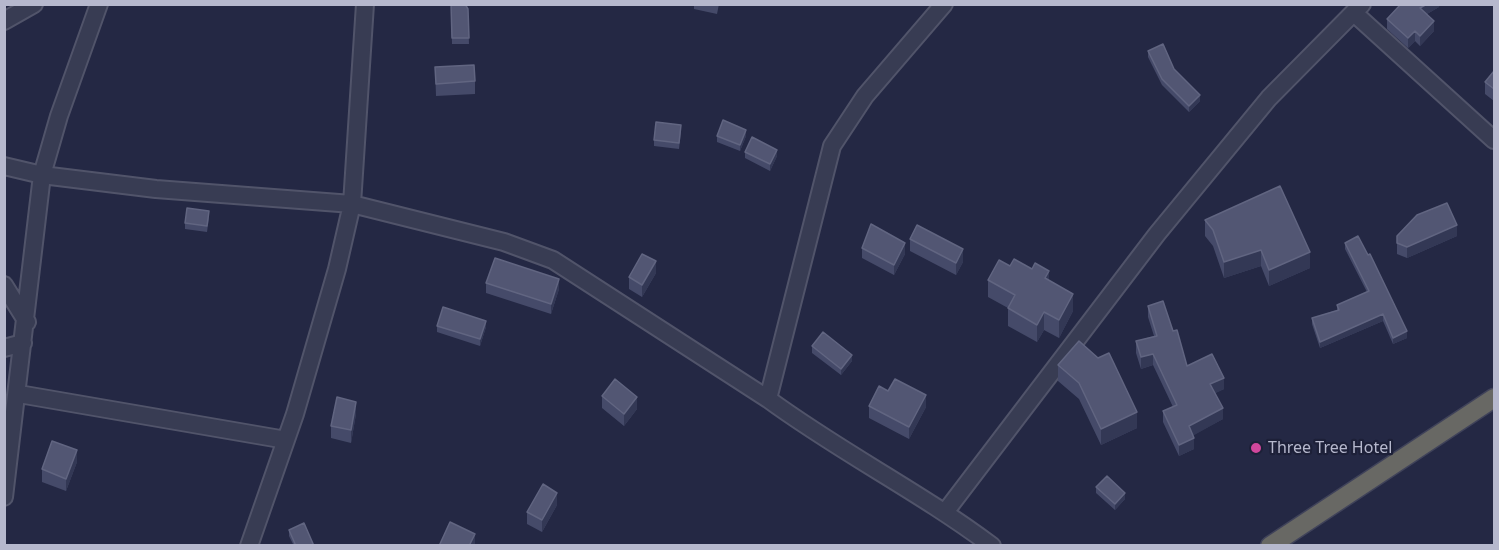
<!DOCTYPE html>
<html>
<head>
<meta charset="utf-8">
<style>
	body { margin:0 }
	#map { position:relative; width:1499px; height:550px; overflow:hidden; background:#242844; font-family:"Noto Sans",sans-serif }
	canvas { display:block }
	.frame { position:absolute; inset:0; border:6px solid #b6b8cd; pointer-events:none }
</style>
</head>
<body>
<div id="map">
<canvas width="1499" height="550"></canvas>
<div class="frame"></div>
</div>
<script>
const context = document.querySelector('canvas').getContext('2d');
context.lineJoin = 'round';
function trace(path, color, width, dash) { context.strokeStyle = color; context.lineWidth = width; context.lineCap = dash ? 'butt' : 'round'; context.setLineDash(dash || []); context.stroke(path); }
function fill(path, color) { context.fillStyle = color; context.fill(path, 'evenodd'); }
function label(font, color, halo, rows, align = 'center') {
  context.font = font + ' "Noto Sans",sans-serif'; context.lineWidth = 4.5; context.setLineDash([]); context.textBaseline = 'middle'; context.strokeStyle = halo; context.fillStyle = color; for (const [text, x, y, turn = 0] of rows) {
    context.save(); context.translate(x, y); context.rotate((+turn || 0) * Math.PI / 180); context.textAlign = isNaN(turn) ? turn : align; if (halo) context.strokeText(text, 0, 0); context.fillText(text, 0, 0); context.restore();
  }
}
const minor = new Path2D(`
	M944,4L865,96L832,146L768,399C840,452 920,492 992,546
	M1354,13L1494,140
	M4,21L34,4
	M4,166L42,175L156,189L352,204L504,242L553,260L768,399
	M4,285L27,322
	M4,348L23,343
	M19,394L286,440
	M4,497L42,175L59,116L99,4
	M946,511L1157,234L1269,98L1362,4
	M249,546L295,414L337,269L352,204L365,4`);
const trunk = new Path2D(`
	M1270,546L1494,398`);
trace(minor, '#51546a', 20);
trace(trunk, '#40435a', 21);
trace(minor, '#383c53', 16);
trace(trunk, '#686864', 18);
fill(new Path2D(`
	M451,4L468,9L469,44H452Z
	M694,4H719L717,14L694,9Z
	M1439,7L1427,14L1434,31L1420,46L1415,41L1408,48L1387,29V19Z
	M1148,51L1174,69L1200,101L1189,112L1162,85L1148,57Z
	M435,67L475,81V94L436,96Z
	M1494,71V101L1485,94V82Z
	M681,131L679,149L654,146V140Z
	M717,136H746L740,151L717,142Z
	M745,152L777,156L770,171L745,158Z
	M209,217L207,232L185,229V223Z
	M1205,220L1310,268L1269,286L1261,266L1224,278L1213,246L1205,236Z
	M1397,236H1457L1407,258L1397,254Z
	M910,239L963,262L956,275L910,251Z
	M1345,243L1407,338L1393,344L1383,321L1320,348L1312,324V318L1337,310V305L1367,292L1345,249Z
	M862,248L905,254L894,275L862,258Z
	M1010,266L1049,281L1073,311L1059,338L1044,330L1037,342L1008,326V308L988,297V280Z
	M656,273L642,297L629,289V277Z
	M486,283L559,289L551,314L486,293Z
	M1148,306L1173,331L1187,366L1224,389L1215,393L1223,419L1193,435L1194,449L1179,456L1163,422V411L1173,407L1153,365L1141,369L1136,353V341L1154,336L1148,317Z
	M437,326L486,327L480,346L437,332Z
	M812,346L852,361L841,375L812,353Z
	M1058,365L1137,428L1101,445L1079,399L1058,381Z
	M888,391L926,407L909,439L869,418V406Z
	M602,396L637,409L624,426L602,408Z
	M356,414L351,443L331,438V426Z
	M77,462L66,491L42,482V469Z
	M1096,487L1125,499L1115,510L1096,493Z
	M557,505L542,532L527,524V512Z
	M289,530L314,546H294L289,536Z`), '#454a69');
fill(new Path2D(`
	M1427,4H1440L1439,7L1420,18V8Z
	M1434,21V31L1420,46V36Z
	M1415,31V41L1408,48V38Z
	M1200,95V101L1189,112V106Z
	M746,130V136L740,151V145Z
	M777,150V156L770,171V164Z
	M1457,225V236L1407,258V247Z
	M905,243V254L894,275V265Z
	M963,249V262L956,275V263Z
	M1261,250V266L1224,278V262Z
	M1310,252V268L1269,286V270Z
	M656,261V273L642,297V285Z
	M1049,271V288L1045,278Z
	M559,279V289L551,314V304Z
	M1073,294V311L1059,338V320Z
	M1044,312V330L1037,342V325Z
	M1383,314V321L1320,348V342Z
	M486,321V327L480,346V339Z
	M1407,331V338L1393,344V338Z
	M1153,354V365L1141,369V357Z
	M852,355V361L841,375V369Z
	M1224,378V389L1210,396V384Z
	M926,395V407L909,439V427Z
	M637,397V409L624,426V414Z
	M356,402V414L351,443V430Z
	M1223,408V419L1189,438V426Z
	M1137,412V428L1101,445V429Z
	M1194,438V449L1179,456V445Z
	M77,450V462L66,491V479Z
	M557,493V505L542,532V520Z
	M1125,493V499L1115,510V504Z
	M475,534V546H469Z`), '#333855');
const building = new Path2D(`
	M451,4H465L468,9L469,38H452Z
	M1401,4H1427L1420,8L1434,21L1420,36L1415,31L1408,38L1387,19Z
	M1163,44L1174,69L1200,95L1189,106L1162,79L1148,51Z
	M474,65L475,81L436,84L435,67Z
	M1494,71V89L1485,82Z
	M723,120L746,130L740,145L717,136Z
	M656,122L681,125L679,143L654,140Z
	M752,137L777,150L770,164L745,152Z
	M1280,186L1310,252L1269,270L1261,250L1224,262L1213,230L1205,220Z
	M1447,203L1457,225L1407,247L1397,243V236L1417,215Z
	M187,208L209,211L207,226L185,223Z
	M871,224L905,243L894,265L862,248Z
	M917,225L963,249L956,263L910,239Z
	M1358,236L1368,255L1370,254L1407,331L1393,338L1383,314L1320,342L1312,318L1339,310L1337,305L1369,291L1345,243Z
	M642,254L656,261L642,285L629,277Z
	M495,258L559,279L551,304L486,283Z
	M1014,259L1032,269L1035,263L1049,271L1045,278L1073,294L1059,320L1044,312L1037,325L1008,308L1015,295L988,280L999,260L1010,266Z
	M1163,301L1173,331L1177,330L1187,366L1212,354L1224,378L1210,384L1223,408L1189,426L1194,438L1179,445L1163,411L1177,405L1153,354L1141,357L1136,341L1157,336L1148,306Z
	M443,307L486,321L480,339L437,326Z
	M823,332L852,355L841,369L812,346Z
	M1079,341L1098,358L1109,353L1137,412L1101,429L1079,383L1058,365Z
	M615,379L637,397L624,414L602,396Z
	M895,379L926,395L909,427L869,406L879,386L888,391Z
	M337,397L356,402L351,430L331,426Z
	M52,441L77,450L66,479L42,469Z
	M1107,476L1125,493L1115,504L1096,487Z
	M543,484L557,493L542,520L527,512Z
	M450,522L475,534L469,546H439Z
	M304,523L314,546H296L289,530Z`);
fill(building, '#525673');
trace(building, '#616581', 1.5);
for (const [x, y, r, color] of [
	[1256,448,6,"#d1479c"]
]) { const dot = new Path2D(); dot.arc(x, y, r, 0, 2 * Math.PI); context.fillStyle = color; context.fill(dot); trace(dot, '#1d2038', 2); }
label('16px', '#b6b8cd', '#1d2038', [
	["Three Tree Hotel",1268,448]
], 'left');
</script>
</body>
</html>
